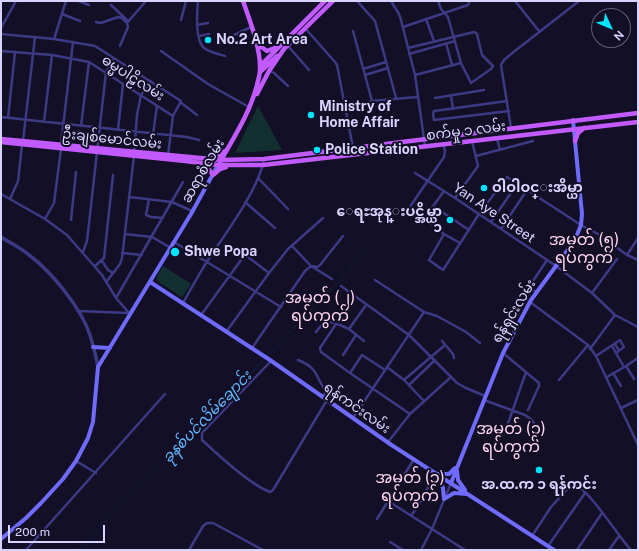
<!DOCTYPE html>
<html>
<head>
<meta charset="utf-8">
<style>
	body { margin:0 }
	#map { position:relative; width:639px; height:551px; overflow:hidden; background:#130f26; font-family:"Public Sans",sans-serif }
	canvas { display:block }
	.frame { position:absolute; inset:0; border:2px solid #d9d4ff; pointer-events:none }
	.north { position:absolute; left:591px; top:8px; width:40px; height:40px; box-sizing:border-box; background:#130f26; border:1px solid #625e7d; border-radius:50%; rotate:134deg; font-size:11px; font-weight:700; line-height:16px; text-align:center; color:#d9d4ff }
	.north::after { content:''; display:block; margin:auto; width:14px; height:18px; background:#00e5ff; clip-path:polygon(50% 0,100% 100%,50% 72%,0 100%) }
	.scale { position:absolute; left:8px; top:525px; width:97px; height:18px; box-sizing:border-box; border:2px solid #d9d4ff; border-top:0; padding-left:5px; font-size:12px; line-height:14px; white-space:nowrap; color:#d9d4ff; -webkit-text-stroke:3px #130f26; paint-order:stroke }
</style>
</head>
<body>
<div id="map">
<canvas width="639" height="551"></canvas>
<div class="frame"></div>
<div class="north">N</div>
<div class="scale">200 m</div>
</div>
<script>
const context = document.querySelector('canvas').getContext('2d');
context.lineJoin = 'round';
function fill(path, color) { context.fillStyle = color; context.fill(path, 'evenodd'); }
function trace(path, color, width, dash) { context.strokeStyle = color; context.lineWidth = width; context.lineCap = dash ? 'butt' : 'round'; context.setLineDash(dash || []); context.stroke(path); }
function label(font, color, halo, rows, align = 'center') {
  context.font = font + ' "Public Sans","Noto Sans Myanmar",sans-serif'; context.lineWidth = 4; context.setLineDash([]); context.textBaseline = 'middle'; context.strokeStyle = halo; context.fillStyle = color; for (const [text, x, y, turn = 0] of rows) {
    context.save(); context.translate(x, y); context.rotate((+turn || 0) * Math.PI / 180); context.textAlign = isNaN(turn) ? turn : align; if (halo) context.strokeText(text, 0, 0); context.fillText(text, 0, 0); context.restore();
  }
}
fill(new Path2D(`
	M258,106L282,150L235,153Z
	M163,266L191,284L182,297L160,283L157,280V276Z`), '#12302f');
trace(new Path2D(`
	M338,282L368,250
	M267,356L336,284
	M78,550L170,457L181,441L241,384L265,358`), '#0c2248', 1);
trace(new Path2D(`
	M79,1L89,5
	M198,1C197,12 195,40 204,48C209,52 218,54 225,56
	M357,1L375,21L396,98
	M391,1L399,14L401,20L415,75L425,146
	M515,1L539,31
	M111,5L128,21
	M62,14L80,21
	M426,19L434,41
	M181,20L186,1
	M96,22L101,23L118,17L122,18L127,23
	M197,25L208,23
	M403,27L468,5L470,1
	M1,28L16,1
	M305,28L335,62L337,65L353,148
	M353,31L372,101
	M1,34L54,39L95,46L181,101L173,116L168,155
	M234,35L251,27
	M199,36L209,34
	M54,39L66,1
	M446,43L452,65
	M120,46L128,27L127,23L146,1
	M288,46L309,70
	M408,48L474,32L477,34L482,55L493,66L491,69L471,83L461,63L448,17L441,9L438,1
	M1,51L52,55L89,62L173,116
	M161,51L208,84L249,107
	M409,54L455,41
	M363,69L386,62
	M270,71L274,73L288,86
	M365,75L388,68
	M415,75L461,63
	M451,95L453,109
	M435,98L484,90
	M507,101L434,111L433,114L434,120L509,111
	M180,102L197,115
	M345,109L372,101L417,97
	M1,117L187,137L199,140
	M8,118L15,52
	M44,122L52,55
	M81,126L89,62
	M511,128L501,65L504,60L511,54L579,1
	M118,130L123,84
	M153,134L157,106
	M497,138L500,150
	M23,141L35,37
	M61,144L73,42
	M134,153L137,115L141,95L151,81
	M476,156L533,141
	M415,173L455,198L556,266L592,293L615,315L638,327
	M258,178L288,209
	M444,191L426,216V219L444,234L460,243
	M1,194L45,219L67,235L102,275L116,298L130,314
	M129,197L172,202L192,211
	M455,198L478,166L472,141
	M10,199L18,181L22,145
	M149,199L146,215L151,217L163,218
	M245,202L275,228
	M433,206L469,230
	M405,214L444,157L445,150L443,145
	M45,219L54,203L61,149
	M71,220L76,172
	M491,222L517,184
	M501,229L527,190
	M125,234L152,237L171,248
	M444,234L429,260L443,270L479,214L507,177L581,225L600,235L627,255L638,260
	M174,242L281,307
	M292,246L311,266L332,279
	M83,252L87,241L106,72L114,58
	M122,253L142,255
	M627,255L638,238
	M102,261L108,270L113,273
	M95,266L104,258L113,175
	M375,280L424,312L437,316L466,332L480,343
	M107,281L120,264L122,258L134,156
	M341,286L409,335L457,383L466,388L485,396
	M537,293L529,287L547,260
	M592,293L617,259
	M116,298L183,182
	M530,302L588,345L596,356L638,445
	M183,303C191,289 199,274 208,260C225,234 259,189 264,159
	M366,305L349,329L340,325L336,324L320,348L321,352L350,373L410,414
	M79,311L128,313
	M201,315L244,256L248,257L269,273
	M349,329L364,341
	M226,332L269,273L288,249L323,218
	M316,332C322,324 326,319 336,324
	M442,341L453,354L454,358
	M615,344L619,351
	M612,346L624,367
	M252,348L305,271L311,266L317,267L320,265L343,236
	M590,349L615,315
	M503,353L539,383V386L528,410
	M343,355L356,335
	M596,356L620,340L624,347L616,353
	M298,360C320,369 314,376 326,391L323,397
	M271,361L202,433V440C218,455 250,485 270,492L273,490L327,400
	M626,366L638,358
	M387,367L404,380L424,401
	M350,373L362,355L385,370
	M613,373L621,386
	M607,377L626,366L634,379
	M404,380L445,345
	M559,380L588,345
	M409,385L435,360
	M484,400L525,415L532,420L537,428
	M621,408L638,400
	M353,418L424,312
	M505,432L526,372
	M388,442L410,414L451,377
	M76,461L96,473
	M388,501L465,550
	M411,516L421,501L435,473
	M377,519L414,459
	M532,536L551,507L572,484C588,486 618,537 631,550
	M390,542L403,550
	M548,546L585,493
	M26,550L165,394
	M189,550L203,526L207,523H213L263,550
	M421,550L432,529L451,483
	M577,550L602,513
	M609,550L619,536`), '#3d3a85', 2.5);
trace(new Path2D(`
	M1,237C10,243 21,248 29,255C52,272 81,308 90,335C93,345 96,356 98,367`), '#3d3a85', 3.5);
trace(new Path2D(`
	M150,282L270,360L390,444L554,550
	M93,347L110,348
	M457,471L458,480L465,490
	M437,474L443,488L444,499
	M439,474H449L455,468
	M451,483L503,353L531,300L575,240L581,225L582,214L573,120
	M444,499L454,493L467,494
	M1,539L26,518L41,503L63,479L76,461L88,438L93,422L98,367L191,214L218,165`), '#6f6bff', 4);
trace(new Path2D(`
	M256,40L260,46L267,51L277,47
	M260,66L325,1
	M260,72L277,56
	M257,94L269,71L284,49L333,1
	M1,139L221,160L264,159L638,113
	M575,141L578,133L584,128
	M1,142L185,161L218,165H263L638,122
	M211,157L218,156L225,151
	M220,162C234,137 250,113 257,85C258,80 260,75 260,70C261,49 250,21 243,1
	M201,164L208,168L213,175L220,169L226,167`), '#c25bff', 4.5);
for (const [x, y, r, color] of [
	[208,40,4,"#00e5ff"],
	[311,115,4,"#00e5ff"],
	[317,150,4,"#00e5ff"],
	[484,188,4,"#00e5ff"],
	[450,220,4,"#00e5ff"],
	[175,252,5,"#00e5ff"],
	[539,470,4,"#00e5ff"]
]) { const dot = new Path2D(); dot.arc(x, y, r, 0, 2 * Math.PI); context.fillStyle = color; context.fill(dot); trace(dot, '#130f26', 1.5); }
label('bold 14px', '#d9d4ff', '#130f26', [
	["No.2 Art Area",216,40],
	["Ministry of",319,107],
	["Home Affair",319,123],
	["Police Station",325,150],
	["ဝါဝါဝင္းအိမ္ယာ",492,188],
	["ေရႊအုန္းပင္အိမ္ယာ",442,212,"right"],
	["၁",442,228,"right"],
	["Shwe Popa",184,252],
	["အ.ထ.က ၁ ရန်ကင်း",539,485,"center"]
], 'left');
label('14px', '#d9d4ff', '#130f26', [
	["ဓမ္မပါဠိလမ်း",133,78,33],
	["စက်မှု ၁ လမ်း",466,131,-7],
	["ဦးချစ်မောင်လမ်း",112,139,6],
	["ဆရာစံလမ်း",203,171,-60],
	["Yan Aye Street",494,213,34],
	["ရန်ရှင်းလမ်း",514,311,-59],
	["ရန်ကင်းလမ်း",357,408,35]
]);
label('italic 15px', '#62b6ff', '#130f26', [
	["ခုနစ်ပင်လိမ်ချောင်း",207,417,-46]
]);
label('16px', '#ffd6f0', '#130f26', [
	["အမှတ် (၅)",584,240],
	["ရပ်ကွက်",584,258],
	["အမှတ် (၂)",320,298],
	["ရပ်ကွက်",320,316],
	["အမှတ် (၃)",511,429],
	["ရပ်ကွက်",511,447],
	["အမှတ် (၁)",410,478],
	["ရပ်ကွက်",410,496]
]);
</script>
</body>
</html>
